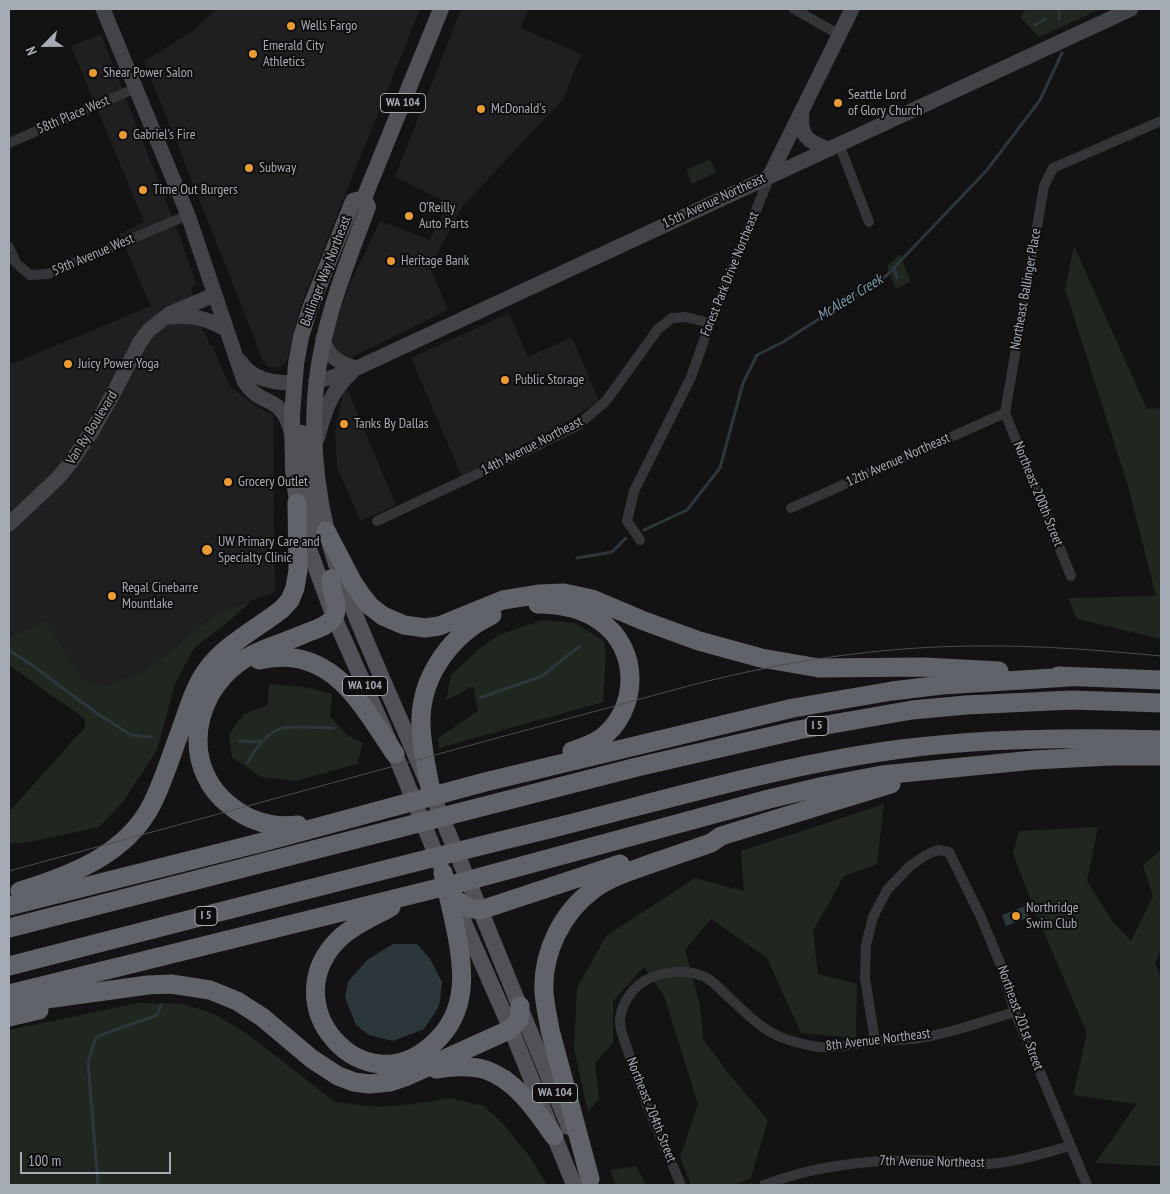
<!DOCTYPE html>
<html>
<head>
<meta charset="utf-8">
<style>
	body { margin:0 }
	#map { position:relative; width:1170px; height:1194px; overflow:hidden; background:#131314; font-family:"PT Sans Narrow",sans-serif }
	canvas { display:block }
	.frame { position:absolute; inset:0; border:10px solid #a5abb4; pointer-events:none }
	.north { position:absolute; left:20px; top:20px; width:50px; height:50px; -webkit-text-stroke:4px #0e0e0f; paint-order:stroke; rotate:247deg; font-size:14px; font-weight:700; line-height:20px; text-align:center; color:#a5abb4 }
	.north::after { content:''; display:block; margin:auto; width:18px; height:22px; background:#a5abb4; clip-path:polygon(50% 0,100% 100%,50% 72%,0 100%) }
	.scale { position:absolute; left:20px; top:1152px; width:151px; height:22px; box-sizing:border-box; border:2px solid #a5abb4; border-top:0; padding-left:6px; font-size:15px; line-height:18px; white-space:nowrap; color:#a5abb4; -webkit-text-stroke:4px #0e0e0f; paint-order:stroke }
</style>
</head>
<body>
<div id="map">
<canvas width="1170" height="1194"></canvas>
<div class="frame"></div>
<div class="north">N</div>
<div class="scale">100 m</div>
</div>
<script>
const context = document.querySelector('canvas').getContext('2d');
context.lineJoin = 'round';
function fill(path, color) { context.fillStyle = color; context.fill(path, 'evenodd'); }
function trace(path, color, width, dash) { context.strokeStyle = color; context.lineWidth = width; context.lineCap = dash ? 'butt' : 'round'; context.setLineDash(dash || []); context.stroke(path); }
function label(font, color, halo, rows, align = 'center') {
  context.font = font + ' "PT Sans Narrow",sans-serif'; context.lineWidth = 4; context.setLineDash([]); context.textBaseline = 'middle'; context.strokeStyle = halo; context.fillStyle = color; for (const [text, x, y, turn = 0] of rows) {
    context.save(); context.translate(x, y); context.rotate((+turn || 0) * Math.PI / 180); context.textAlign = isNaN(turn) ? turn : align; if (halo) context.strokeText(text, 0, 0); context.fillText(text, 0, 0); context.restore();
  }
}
fill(new Path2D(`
	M217,9H420L300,307L287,360L282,366L275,368L268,367L263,360L144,61L191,32Z
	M461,9H529L521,28L581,54L564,98L462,207L430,267L448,310L348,359L332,349L334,329L350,284L380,221L430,240L448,203L395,177Z
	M101,34L180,237L196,284L191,288L203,330L211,346H213L229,386L256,406L273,415L275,592L216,614L142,673L102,686L81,678L9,634V365L151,306L119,234L144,222L71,46Z
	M509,313L528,357L572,337L599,401L558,427L462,477L411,358Z
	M346,386L396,505L360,521L337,467L335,432L343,393Z`), '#1f1f21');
fill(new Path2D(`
	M1026,9H1101L1039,37L1020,17Z
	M710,159L716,172L692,184L686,170Z
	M1074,246L1147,409L1161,408V639L1077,619L1068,598L1156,596L1128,486L1065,289Z
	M900,254L911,282L896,289L887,266Z
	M251,601L227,623L194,648L175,684L157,750L122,803L99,827L25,843H9V812L85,727V719L9,665V635L12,637L45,621L81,678L102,686L142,673L216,614Z
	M543,620L575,623L604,641C607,662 604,680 603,702L439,748L438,738L478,711L473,686L446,701L451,675L481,647L499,635Z
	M269,684L304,687L332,694L330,716L347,735L363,743L357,764L295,781L261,777L232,757L229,734L244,714L268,705Z
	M884,804L877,864L844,876L813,931L818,974L857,984L856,1038L801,1033L767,958L711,919L685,950L700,1005L703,1039L729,1074L768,1120L751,1178L735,1185H691L680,1157L698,1104L664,996L644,967L613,1001V1043L595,1063L599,1099L588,1112L574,1048L577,988L606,936L695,878L744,891L741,851Z
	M1098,827L1087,881L1113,922L1131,941L1153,896L1143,865L1161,850V949L1155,963L1161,978V1166L1095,1163L1137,1104L1073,1095L1087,1033L1034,909L1013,853L1019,831Z
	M138,1003L184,1004L214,1014L246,1033L335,1102L377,1107L413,1104L449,1098L484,1106L503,1124L530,1157L547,1185H9V1030Z
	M636,1166L646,1185H616L610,1170Z`), '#1f271f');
fill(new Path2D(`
	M1025,906L1029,917L1006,926L1002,915Z
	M393,944H417L430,959L442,982L440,1001L438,1008L424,1029L393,1041L369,1035L356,1025L345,998L348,982L367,960Z`), '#2c373c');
trace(new Path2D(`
	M1059,9V19
	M1035,25L1045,19
	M894,268L897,278
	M644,530L687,510L720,468L743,383L757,355L783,342L886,276L987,170L1040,100L1062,53
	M577,558L612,552L626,538
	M9,650L29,663L98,714L131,735L151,737
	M480,698L542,676L580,646
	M240,741L252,742L264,740
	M248,763C253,750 266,735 279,729C287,725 323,728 334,728
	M98,1185L88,1062L96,1037L157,1015L161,1005`), '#2c373c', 3);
trace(new Path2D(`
	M794,9L838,34
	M9,143L136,88
	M839,144L869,222
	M9,247L16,263L30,275L48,274L188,215
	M1005,413L1044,186L1053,168L1161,121
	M1005,413L1071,576
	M791,508L1005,413
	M377,521L528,450L578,425L606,401L658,329L672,318L686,317L710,323
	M640,540L627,521L634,491L691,377L710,323L770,176
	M875,1041L865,978L866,945L873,917L887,890L910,866L926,855L938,850L949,852L980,915L1000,963L1015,1012L1087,1185
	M681,1185C662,1140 641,1095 627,1048C624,1039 619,1028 620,1019C622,1002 634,985 650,978C666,971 688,969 705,977C716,983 725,994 734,1002C764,1031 776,1040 819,1047C832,1049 853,1044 867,1042C882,1040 898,1040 913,1039C946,1035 983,1021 1015,1012
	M764,1185C821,1163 882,1158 943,1161C957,1161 971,1164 985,1164C1010,1164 1046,1152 1071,1146`), '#343539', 10);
trace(new Path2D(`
	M103,9L188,215L244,381C260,408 282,393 291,432
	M802,113C800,137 807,141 828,149
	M770,175L852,9
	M170,317C192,314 207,319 226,329
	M323,338C327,357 340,364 357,368
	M240,361C252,380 273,383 294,383
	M316,381L330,378L357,368L1131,9
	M317,439C325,411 330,392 352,372
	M9,524L58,478L71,462L92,431L114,392L140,342L148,331L169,314L214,295`), '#424449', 15);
trace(new Path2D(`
	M364,198L368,207C344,270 319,332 315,400C312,444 317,490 327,532C334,564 347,594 359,624C383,682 409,739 433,796C479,906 524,1017 569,1127
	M302,433L308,499L316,530
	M441,867L395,754L334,617L309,549L297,503L293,470L292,415L296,364L301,337L310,308L353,201L364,198L441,9
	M455,902L511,1029L574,1185`), '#505258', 16);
trace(new Path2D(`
	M326,531L352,581L362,596L370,606L383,616L404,625L425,628L439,626L503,600L540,594L564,593L592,599L644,621L699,641L761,658L819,668L925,667L999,671
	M538,604C559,604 582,608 600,621C641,649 639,711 600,739C591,745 581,748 572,751
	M259,660C331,643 361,704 395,754
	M1058,676L1161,680
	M431,792C427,768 420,742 421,717C423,673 453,633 492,615
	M298,825C272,828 248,821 228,804C209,789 198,765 198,741C198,709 214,680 241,661C259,649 283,643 304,634C313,630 327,627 333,618C342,606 329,592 331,579
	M20,891C71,875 126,855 152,804C162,784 169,762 177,740C186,717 192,691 206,671C224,645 258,628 282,609L290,600L295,588L298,570L297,503
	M453,898L468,908L481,910L620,864
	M9,906L263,842L485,782L793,708L892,691L942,685L1069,677
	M391,907C375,916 356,924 342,936C268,1003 365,1111 435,1042C450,1028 459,1009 461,989C465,957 450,905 443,873
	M9,928L637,767L798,730L912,710L966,705L1072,700L1161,703
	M9,966C189,920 368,873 549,829C665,800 782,765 901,749C987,738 1074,737 1161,740
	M9,994L459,883L769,799L824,786L882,775L1034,760L1110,756H1161
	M17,1003L148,985L171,984L210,990L237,1001L262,1017L312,1059L338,1076L354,1082L369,1084L390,1082L405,1077L511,1029L519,1020L520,1006
	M9,1017L39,1010
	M436,1069C452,1067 470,1065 486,1070C516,1080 537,1112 554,1136
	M590,1179L550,1030C548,1018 545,1005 544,992C542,953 562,912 594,889C610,877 631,871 650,864C670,857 691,850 711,843L721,836L891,784`), '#60646a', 19);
trace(new Path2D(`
	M9,871L677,689C773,663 872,647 972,646C1035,645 1098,650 1161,656`), '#4b4d52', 1);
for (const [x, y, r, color] of [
	[291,26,5,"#eb9b34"],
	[253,54,5,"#eb9b34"],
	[93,73,5,"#eb9b34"],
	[838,103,5,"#eb9b34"],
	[481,109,5,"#eb9b34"],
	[123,135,5,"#eb9b34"],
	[249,168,5,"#eb9b34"],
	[143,190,5,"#eb9b34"],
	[409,216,5,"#eb9b34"],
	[391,261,5,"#eb9b34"],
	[68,364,5,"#eb9b34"],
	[505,380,5,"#eb9b34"],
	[344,424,5,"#eb9b34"],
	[228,482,5,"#eb9b34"],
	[207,550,6,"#eb9b34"],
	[112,596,5,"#eb9b34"],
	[1016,916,5,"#eb9b34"]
]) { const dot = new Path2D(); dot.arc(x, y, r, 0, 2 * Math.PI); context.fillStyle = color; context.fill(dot); trace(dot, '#0e0e0f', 2); }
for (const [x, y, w] of [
	[403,103,45],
	[365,686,45],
	[817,726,22],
	[206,916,22],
	[555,1093,45]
]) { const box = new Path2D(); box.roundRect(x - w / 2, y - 9.5, w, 19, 4); context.fillStyle = '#0e0e0f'; context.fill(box); trace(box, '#a5abb4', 1); }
label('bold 12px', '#a5abb4', null, [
	["WA 104",403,103],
	["WA 104",365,686],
	["I 5",817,726],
	["I 5",206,916],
	["WA 104",555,1093]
]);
label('14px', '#a5abb4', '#0e0e0f', [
	["Wells Fargo",301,26],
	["Emerald City",263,46],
	["Athletics",263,62],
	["Shear Power Salon",103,73],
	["Seattle Lord",848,95],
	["of Glory Church",848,111],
	["McDonald's",491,109],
	["Gabriel's Fire",133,135],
	["Subway",259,168],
	["Time Out Burgers",153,190],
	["O’Reilly",419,208],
	["Auto Parts",419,224],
	["Heritage Bank",401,261],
	["Juicy Power Yoga",78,364],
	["Public Storage",515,380],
	["Tanks By Dallas",354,424],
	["Grocery Outlet",238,482],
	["UW Primary Care and",218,542],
	["Specialty Clinic",218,558],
	["Regal Cinebarre",122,588],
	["Mountlake",122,604],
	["Northridge",1026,908],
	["Swim Club",1026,924]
], 'left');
label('14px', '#a5abb4', '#0e0e0f', [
	["58th Place West",73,115,-23],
	["15th Avenue Northeast",714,201,-25],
	["59th Avenue West",93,255,-23],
	["Ballinger Way Northeast",326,271,-69],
	["Forest Park Drive Northeast",730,274,-68],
	["Northeast Ballinger Place",1026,289,-80],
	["Van Ry Boulevard",92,428,-58],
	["14th Avenue Northeast",532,446,-27],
	["12th Avenue Northeast",898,460,-24],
	["Northeast 200th Street",1038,494,68],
	["Northeast 201st Street",1020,1018,70],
	["8th Avenue Northeast",878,1040,-7],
	["Northeast 204th Street",651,1110,68],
	["7th Avenue Northeast",932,1162,1]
]);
label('italic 15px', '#7c9cae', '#0e0e0f', [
	["McAleer Creek",850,298,-32]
]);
</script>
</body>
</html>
